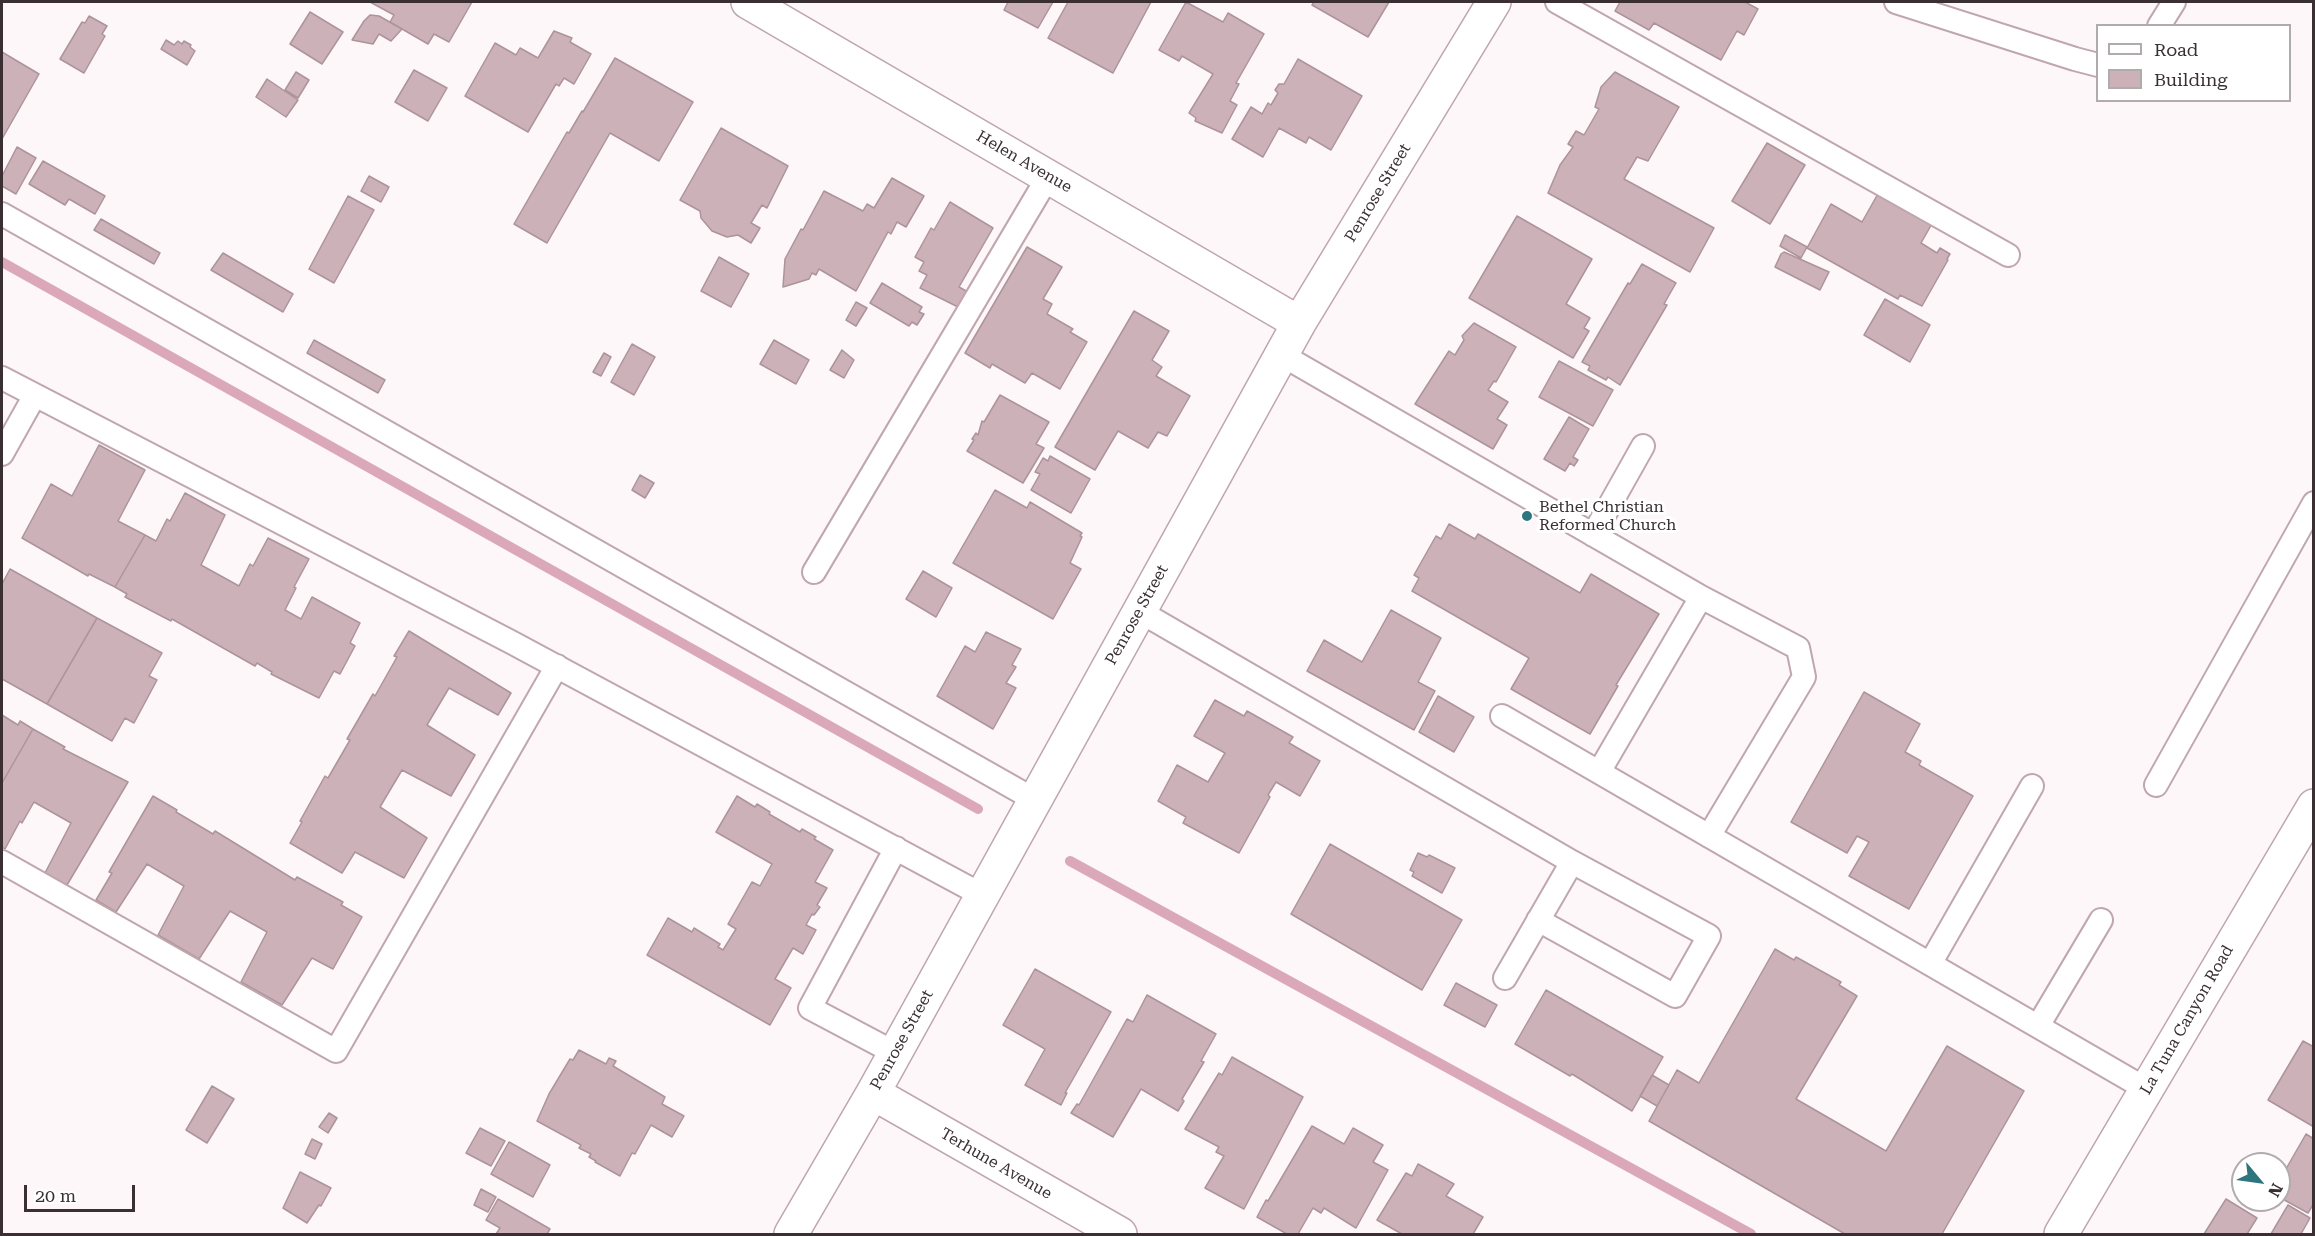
<!DOCTYPE html>
<html>
<head>
<meta charset="utf-8">
<style>
	body { margin:0 }
	#map { position:relative; width:2315px; height:1236px; overflow:hidden; background:#fdf7f9; font-family:"Roboto Serif",serif }
	canvas { display:block }
	.frame { position:absolute; inset:0; border:3px solid #3a3033; pointer-events:none }
	.legend { position:absolute; left:2096px; top:24px; width:195px; height:78px; box-sizing:border-box; background:#fff; border:2px solid #b0acad; margin:0; padding:8px 10px; list-style:none; font-size:18px; color:#3a3033 }
	.legend li { display:flex; align-items:center; gap:12px; height:30px }
	.legend b { width:30px; border:2px solid #b0acad }
	.north { position:absolute; left:2231px; top:1152px; width:60px; height:60px; box-sizing:border-box; background:#fff; border:2px solid #b0acad; border-radius:50%; rotate:119deg; font-size:16px; font-weight:700; line-height:24px; text-align:center; color:#3a3033 }
	.north::after { content:''; display:block; margin:auto; width:21px; height:27px; background:#2d767f; clip-path:polygon(50% 0,100% 100%,50% 72%,0 100%) }
	.scale { position:absolute; left:24px; top:1185px; width:111px; height:27px; box-sizing:border-box; border:3px solid #3a3033; border-top:0; padding-left:8px; font-size:18px; line-height:21px; white-space:nowrap; color:#3a3033; -webkit-text-stroke:4px #fff; paint-order:stroke }
</style>
</head>
<body>
<div id="map">
<canvas width="2315" height="1236"></canvas>
<div class="frame"></div>
<ul class="legend">
<li><b style="height:8px;background:#fff"></b>Road</li>
<li><b style="height:16px;background:#ccb1b9"></b>Building</li>
</ul>
<div class="north">N</div>
<div class="scale">20 m</div>
</div>
<script>
const context = document.querySelector('canvas').getContext('2d');
context.lineJoin = 'round';
function trace(path, color, width, dash) { context.strokeStyle = color; context.lineWidth = width; context.lineCap = dash ? 'butt' : 'round'; context.setLineDash(dash || []); context.stroke(path); }
function fill(path, color) { context.fillStyle = color; context.fill(path, 'evenodd'); }
function label(font, color, halo, rows, align = 'center') {
  context.font = font + ' "Roboto Serif",serif'; context.lineWidth = 6; context.setLineDash([]); context.textBaseline = 'middle'; context.strokeStyle = halo; context.fillStyle = color; for (const [text, x, y, turn = 0] of rows) {
    context.save(); context.translate(x, y); context.rotate((+turn || 0) * Math.PI / 180); context.textAlign = isNaN(turn) ? turn : align; if (halo) context.strokeText(text, 0, 0); context.fillText(text, 0, 0); context.restore();
  }
}
trace(new Path2D(`
	M2,262L978,809
	M1070,861L1751,1234`), '#dba8b9', 10);
const building = new Path2D(`
	M370,2H472L449,42L434,34L428,44L390,22L394,15Z
	M1008,2H1053L1038,28L1004,10Z
	M1068,2H1151L1113,73L1048,38Z
	M1186,2L1223,22L1228,13L1264,34L1236,83L1239,84L1230,101L1237,105L1222,133L1195,121L1196,118L1189,113L1213,74L1182,56L1179,61L1159,50Z
	M1314,2H1389L1368,37L1312,5Z
	M1620,2H1745L1758,9L1744,35L1737,31L1721,60L1654,23L1649,30L1615,11Z
	M310,12L343,32L322,64L290,44Z
	M370,15L379,16L402,29L391,41L379,34L373,44L352,40L364,21Z
	M89,16L107,26L102,34L105,36L84,73L60,59L82,22L85,23Z
	M554,31L572,38L570,42L591,54L574,84L564,78L559,86L556,84L528,132L465,96L495,43L516,55L520,48L538,58Z
	M166,40L174,45L178,41L182,44L184,41L191,45L190,47L195,51L187,65L161,49Z
	M2,52L39,74L2,139Z
	M615,58L693,102L659,161L610,133L547,243L514,224L567,132L569,133L582,111L583,112Z
	M1298,59L1362,96L1331,150L1309,137L1306,143L1279,128L1263,157L1232,139L1251,107L1262,114L1268,103L1271,105L1278,93L1275,90L1279,84H1284Z
	M414,70L447,88L428,121L395,102Z
	M296,72L309,80L298,98L285,90Z
	M1615,72L1679,107L1648,161L1637,157L1624,179L1714,228L1690,272L1548,193L1560,165L1573,147L1568,144L1576,131L1584,135L1599,109L1595,107L1601,87Z
	M267,79L298,100L286,117L256,97Z
	M721,128L788,166L767,208L762,205L751,223L760,228L751,243L738,235L727,237L712,231L701,218L700,211L680,200Z
	M1767,143L1805,165L1770,224L1732,201Z
	M17,147L36,158L16,194L2,186V176Z
	M43,161L105,196L95,214L69,199L65,205L29,184Z
	M369,176L389,187L381,202L361,191Z
	M892,178L924,196L906,227L897,222L891,234L888,232L856,291L819,269L816,275L812,273L809,279L783,287L785,259L801,229L803,230L824,191L863,211L867,204L874,208Z
	M1879,192L1933,222L1921,243L1937,253L1940,248L1950,254L1947,259L1948,260L1922,306L1900,295L1898,299L1807,248L1831,204L1862,222Z
	M348,196L374,210L334,283L309,269Z
	M950,202L993,228L959,287L968,292L960,308L920,288L927,275L919,271L924,262L915,257L931,228L934,230Z
	M1517,216L1592,259L1566,304L1590,318L1584,328L1589,331L1573,358L1469,298Z
	M101,219L160,253L154,264L94,230Z
	M1785,235L1807,247L1801,258L1780,246Z
	M1027,247L1062,267L1043,299L1052,304L1047,314L1073,329L1070,332L1087,342L1060,389L1032,373L1025,383L992,364L990,368L965,353Z
	M1784,252L1829,272L1820,290L1775,267L1781,254Z
	M223,253L293,294L283,312L211,270Z
	M719,257L749,274L731,307L701,291Z
	M1642,264L1676,283L1664,304L1667,305L1620,385L1608,377L1606,380L1588,370L1590,366L1582,362L1628,283L1630,284Z
	M882,283L922,307L919,312L924,314L917,325L912,322L909,326L870,303Z
	M1885,299L1930,325L1910,362L1864,335Z
	M856,302L867,308L856,326L846,320Z
	M1134,311L1169,331L1152,360L1162,367L1156,376L1190,396L1167,436L1158,432L1148,448L1118,431L1095,470L1055,447Z
	M1474,323L1516,347L1496,382L1494,381L1488,390L1508,402L1497,419L1507,425L1493,449L1415,404L1449,351L1455,355L1464,340L1462,336Z
	M314,340L385,380L378,393L307,353Z
	M774,340L809,360L796,384L760,364Z
	M632,344L655,357L634,395L611,382Z
	M842,350L854,360L844,378L830,370Z
	M604,353L611,357L601,376L593,372Z
	M1559,361L1613,390L1593,426L1539,397Z
	M1000,395L1049,422L1036,444L1044,448L1023,483L967,451L974,440L972,439L976,433L978,435L982,421L984,422Z
	M1569,417L1589,429L1573,457L1578,460L1574,466L1570,463L1565,471L1544,459Z
	M99,445L145,470L118,521L145,535L115,587L89,574L88,576L22,538L51,484L72,496Z
	M1050,456L1090,479L1071,513L1031,490L1040,474L1035,472L1043,458L1048,461Z
	M640,475L654,483L645,498L632,490Z
	M995,490L1027,508L1030,502L1082,533L1080,536L1082,537L1070,563L1081,569L1053,619L953,563Z
	M185,493L225,515L201,565L239,586L250,564L253,566L268,538L309,559L294,587L296,588L285,610L301,619L312,597L360,623L350,643L355,646L340,674L334,671L319,698L271,674L272,672L257,663L255,666L172,619L171,621L125,597L127,594L115,587L145,535L156,541L167,519L170,521Z
	M1449,524L1475,539L1478,534L1580,593L1591,574L1659,614L1616,685L1618,686L1590,734L1511,689L1529,658L1412,591L1419,578L1414,575L1436,536L1441,539Z
	M10,569L97,618L47,704L2,679V584Z
	M923,571L952,588L936,617L906,599Z
	M1391,610L1441,638L1418,682L1435,691L1414,730L1307,671L1324,640L1362,662Z
	M97,618L162,653L149,676L157,680L134,723L125,718L112,741L47,704Z
	M409,631L511,693L498,715L449,688L427,725L475,755L451,796L402,770L380,807L427,838L404,878L355,852L342,873L290,843L302,822L300,821L325,776L328,778L350,740L347,739L373,694L375,696L397,657L394,656Z
	M986,632L1021,649L1012,665L1016,667L1006,683L1016,688L993,729L937,696L965,646L975,652Z
	M1864,692L1920,724L1905,752L1921,761L1919,765L1973,796L1909,909L1849,876L1869,842L1857,836L1847,853L1791,822Z
	M1438,696L1474,717L1454,752L1419,732Z
	M1215,700L1244,716L1247,711L1293,737L1289,743L1320,761L1300,796L1276,782L1268,795L1270,797L1239,853L1183,823L1186,817L1158,801L1177,765L1208,782L1225,753L1194,736Z
	M2,715L18,725L20,721L33,729L2,783Z
	M33,729L65,747L63,749L128,782L67,885L45,873L71,823L34,802L22,823L20,821L5,849L2,847V783Z
	M153,796L177,810L176,812L213,834L215,831L295,880L297,877L343,902L341,905L362,917L333,969L312,958L282,1005L241,982L267,932L230,911L199,959L158,935L184,886L147,864L116,912L96,900L112,873L109,872Z
	M737,796L755,807L757,804L770,812L769,814L800,832L802,829L816,837L814,839L833,850L815,882L827,888L817,905L820,907L814,915L812,914L806,925L816,930L803,954L793,948L775,979L791,988L770,1025L647,955L668,918L692,932L694,928L720,944L718,947L723,950L736,929L728,924L752,882L760,886L772,864L716,832Z
	M1330,844L1462,920L1422,990L1291,914Z
	M1418,853L1427,857L1429,855L1455,868L1442,893L1412,876L1414,872L1410,870Z
	M1775,949L1794,960L1796,957L1841,982L1839,985L1857,996L1796,1099L1886,1151L1947,1046L2024,1091L1942,1234H1845L1649,1121L1677,1070L1699,1083Z
	M1035,969L1111,1012L1065,1093H1067L1061,1105L1025,1085L1045,1049L1003,1025Z
	M1456,983L1497,1005L1485,1027L1444,1005Z
	M1546,990L1663,1057L1632,1111L1572,1074L1570,1076L1515,1044Z
	M1147,995L1216,1034L1201,1061L1204,1062L1182,1099L1184,1101L1178,1111L1141,1089L1113,1137L1071,1113L1077,1104L1079,1105L1127,1019L1133,1022Z
	M2303,1041L2314,1047V1127L2268,1100Z
	M579,1050L606,1064L609,1058L616,1061L613,1066L665,1097L662,1104L684,1116L672,1137L651,1125L635,1154L632,1153L620,1176L595,1162L596,1161L589,1157L591,1154L579,1148L581,1145L537,1121L549,1094L570,1059L573,1060Z
	M1232,1057L1303,1097L1244,1209L1205,1188L1224,1156L1216,1152L1219,1147L1185,1129L1219,1073L1222,1075Z
	M1652,1075L1669,1085L1657,1106L1640,1096Z
	M212,1086L234,1099L207,1143L186,1130Z
	M329,1113L337,1118L328,1133L319,1127Z
	M1312,1126L1344,1144L1353,1128L1383,1145L1373,1162L1388,1170L1356,1228L1324,1208L1321,1213L1313,1208L1298,1234H1287L1257,1217L1266,1200L1268,1201Z
	M480,1128L505,1141L491,1166L466,1153Z
	M2306,1134L2314,1139V1203L2308,1213L2279,1197V1181Z
	M312,1139L322,1144L315,1159L305,1154Z
	M509,1142L550,1165L533,1197L491,1174Z
	M1418,1164L1454,1184L1446,1196L1483,1217L1473,1234H1402L1377,1220L1406,1173L1412,1176Z
	M300,1172L331,1188L321,1206L319,1205L307,1223L283,1208Z
	M481,1189L496,1197L488,1212L474,1205Z
	M498,1199L550,1229L547,1234H496L500,1228L486,1220Z
	M2226,1199L2257,1218L2247,1234H2204Z
	M2288,1205L2310,1218L2301,1234H2271Z`);
fill(building, '#ccb1b9');
trace(building, '#ad939b', 1.5);
const lane = new Path2D(`
	M1557,2L2008,255
	M1896,2L2075,59L2098,65
	M2159,26L2174,2
	M2,214L1035,800
	M1282,355L1701,597L1599,772
	M2,378L511,642L982,895
	M2,454L35,395
	M1593,535L1643,446
	M814,572L1048,177
	M1701,597L1798,648L1804,677L1709,836
	M1139,611L1572,862L1505,978
	M1502,716L2146,1089
	M2156,785L2314,503
	M2,862L336,1051L557,666
	M1538,920L1675,996L1709,936L1572,862
	M1930,964L2032,786
	M2038,1026L2101,920
	M895,1053L810,1008L896,848`);
const street = new Path2D(`
	M748,2L1299,323
	M873,1093L1120,1234
	M791,1234L873,1093L1299,323L1494,2`);
const primary = new Path2D(`
	M2061,1234L2314,806`);
trace(lane, '#c0a6ae', 26);
trace(street, '#c0a6ae', 36);
trace(primary, '#c0a6ae', 36);
trace(lane, '#fff', 22);
trace(street, '#fff', 33);
trace(primary, '#fff', 33);
for (const [x, y, r, color] of [
	[1527,516,6,"#2d767f"]
]) { const dot = new Path2D(); dot.arc(x, y, r, 0, 2 * Math.PI); context.fillStyle = color; context.fill(dot); trace(dot, '#fff', 2); }
label('16px', '#3a3033', '#fff', [
	["Helen Avenue",1024,162,30],
	["Penrose Street",1378,193,-59],
	["Penrose Street",1137,615,-61],
	["La Tuna Canyon Road",2187,1020,-60],
	["Penrose Street",902,1040,-61],
	["Terhune Avenue",996,1164,30]
]);
label('16px', '#3a3033', '#fff', [
	["Bethel Christian",1539,507],
	["Reformed Church",1539,525]
], 'left');
</script>
</body>
</html>
